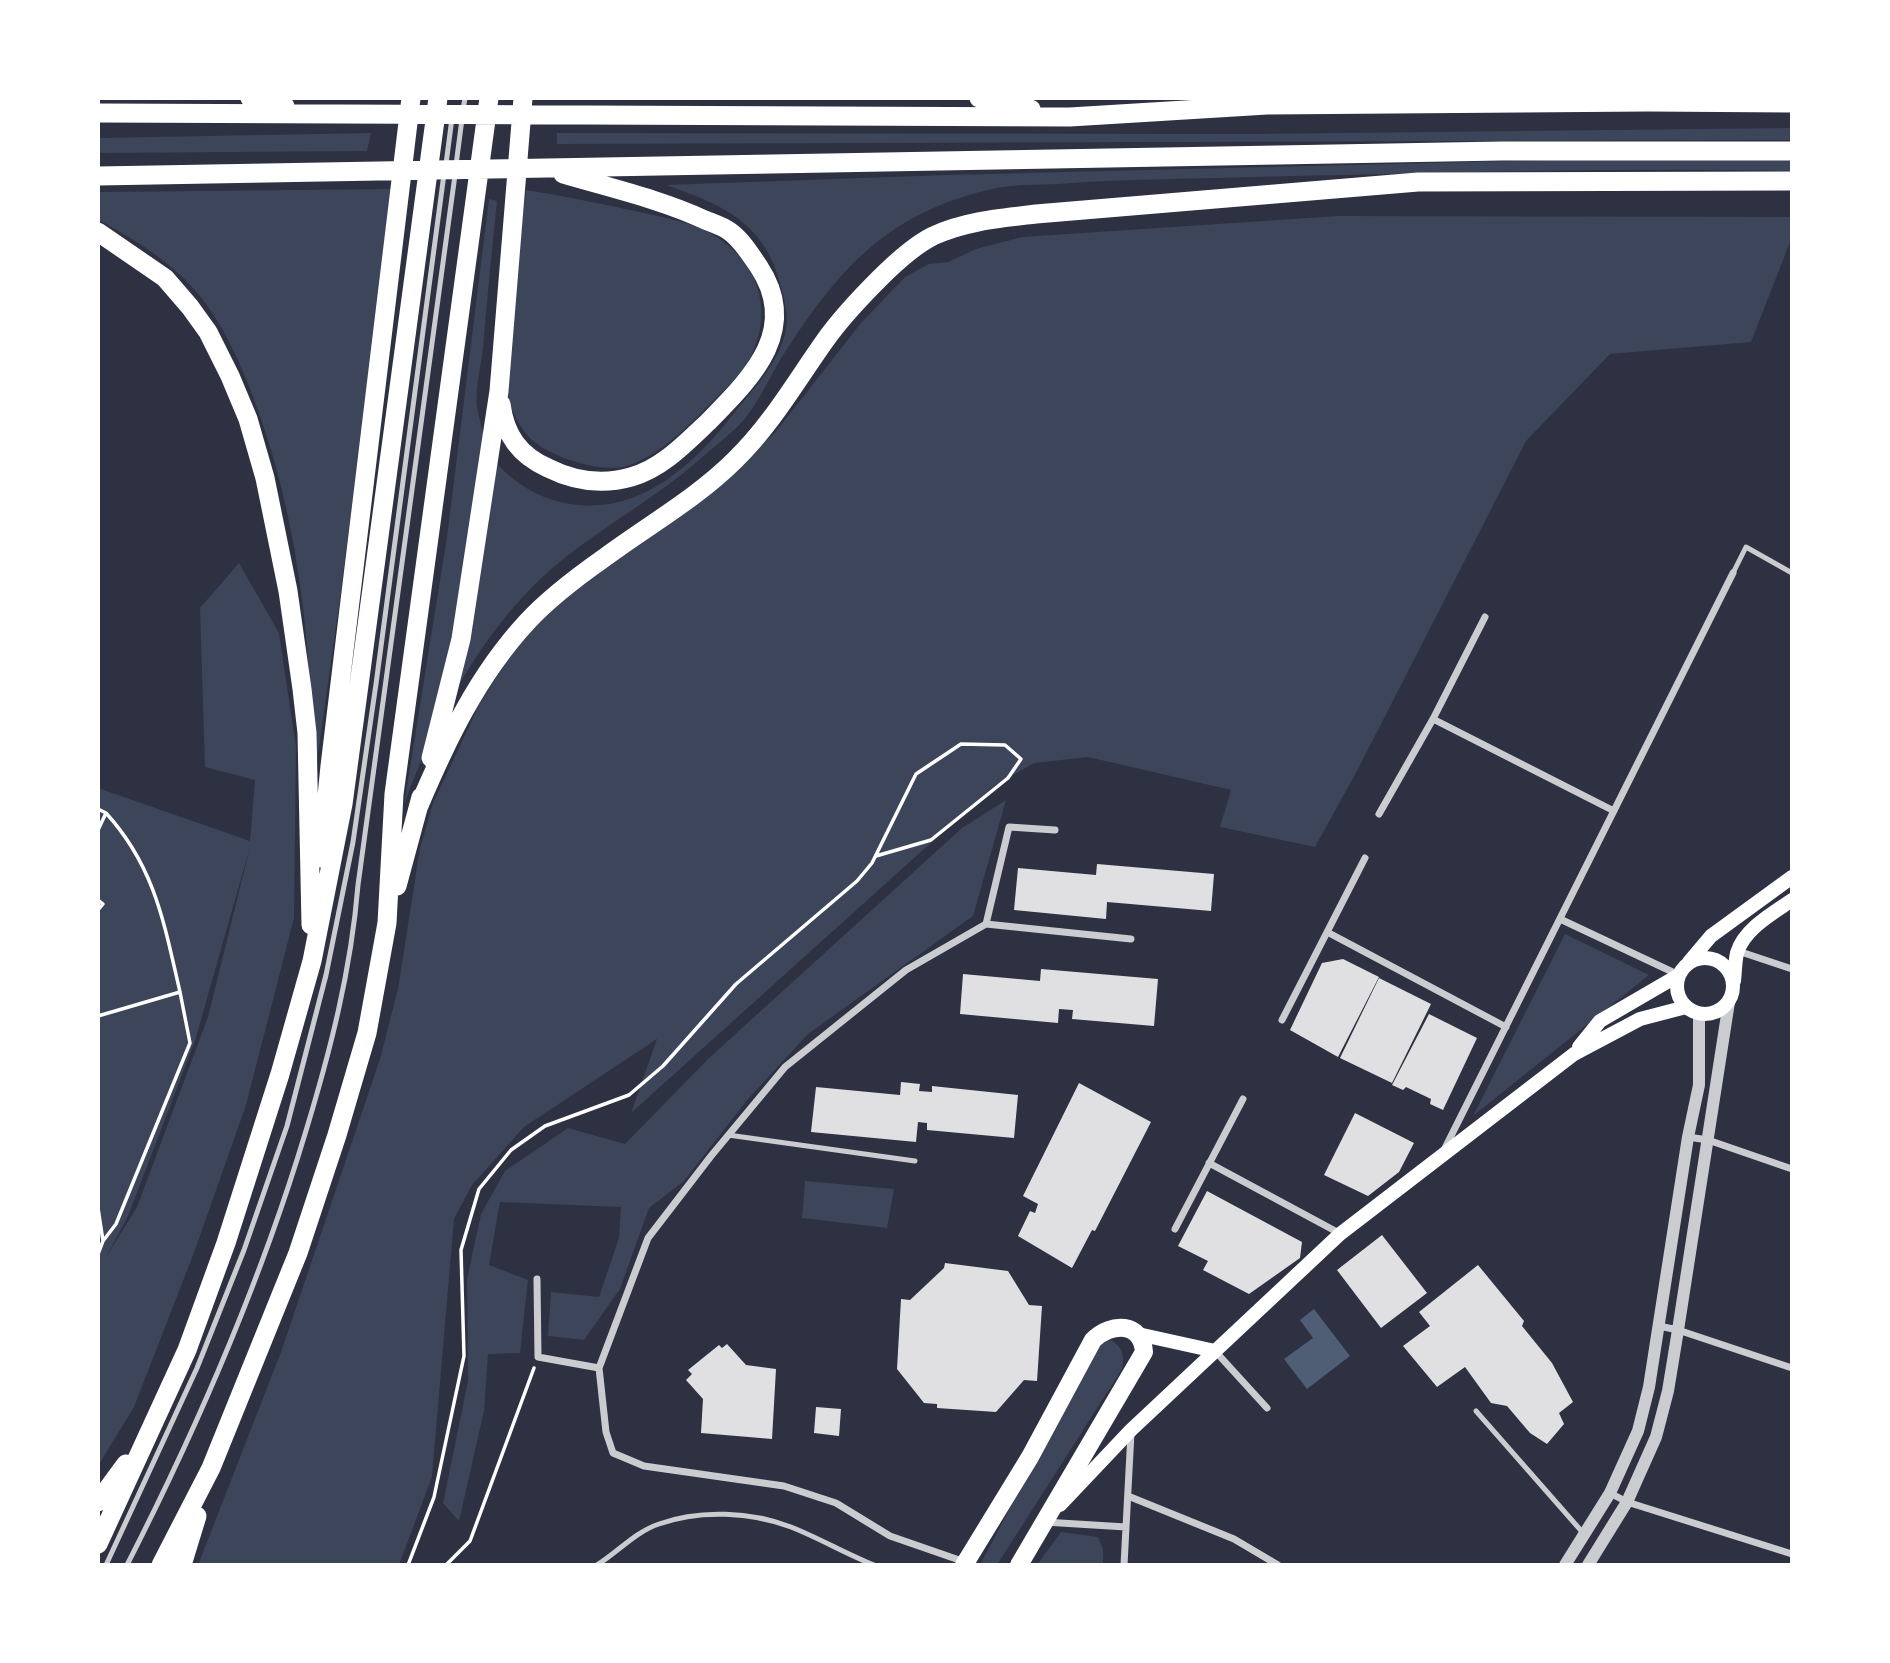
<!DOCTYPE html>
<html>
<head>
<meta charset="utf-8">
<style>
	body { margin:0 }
	#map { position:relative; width:1890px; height:1663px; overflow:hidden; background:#2d3142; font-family:Quicksand,sans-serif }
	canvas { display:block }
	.frame { position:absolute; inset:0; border:100px solid #fff; pointer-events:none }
</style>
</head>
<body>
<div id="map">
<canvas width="1890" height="1663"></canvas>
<div class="frame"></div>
</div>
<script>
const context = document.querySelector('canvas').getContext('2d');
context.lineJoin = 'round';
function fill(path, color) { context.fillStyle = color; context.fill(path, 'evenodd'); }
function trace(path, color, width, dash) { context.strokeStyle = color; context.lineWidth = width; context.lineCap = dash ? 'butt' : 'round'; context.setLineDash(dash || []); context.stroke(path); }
fill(new Path2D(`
	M1792,128V140L557,144V133L1249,134Z
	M371,133L367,151L98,153V138Z
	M1548,160H1792V171C1612,167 1433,173 1253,177C1188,179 1124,179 1059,184C1037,185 1013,184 992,189C953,198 917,212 885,236C842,267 810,313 782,357C769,378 758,404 742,422C729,436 712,448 698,461C655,498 606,525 562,560C487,621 436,715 404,805L447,537L489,199L497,201C492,250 487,299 483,348C481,366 475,388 477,406C479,420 485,439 490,452C494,461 502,470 510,476C542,504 588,513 629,499C671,485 707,448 734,413C753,389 777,365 785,334C789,319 785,302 781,287C766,223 723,205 666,185L946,175Z
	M391,189L342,584L312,797C314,662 301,522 252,394C239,360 223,325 200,296C173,263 135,239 98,220V192Z
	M526,190C564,196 602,204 640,212C665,218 693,222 715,236C758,262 773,309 752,354C742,375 723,391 707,407C686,429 658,456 627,466C602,474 546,456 529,437C522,430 516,419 512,410C504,390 508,368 509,347C512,294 519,242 526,190Z
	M1338,216L1792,217V237L1751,342L1610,354L1526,441L1358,769L1315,847L1220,827L1231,790L1088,757L1034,763L994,786L631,1113L657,1039L524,1127L472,1185L454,1219L432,1477L399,1565H198L281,1352L380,1059L398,989L420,848L433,803L479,705L504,665L534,627L553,609L773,435L861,323L905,277L929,264L948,262L976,249L1022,237Z
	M239,563L279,633L296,747L294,918L246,1105L195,1250L134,1407L98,1466V788L250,841L255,780L205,767L200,608ZM250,847L208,1017L137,1207L106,1257L128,1216L195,1041Z
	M1006,800L973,916L808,1034L748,1099L684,1181L649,1208L620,1289L584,1340L548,1336L551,1292L599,1297L619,1238L621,1207L500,1202L489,1265L528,1280L520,1353L488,1354L484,1411L459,1521L443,1503L468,1381L467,1279L481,1214L505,1171L568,1128L625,1144L708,1059L962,828Z
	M1565,934L1649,975L1473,1116Z
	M805,1181L894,1189L887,1228L802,1218Z
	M1111,1340C1123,1348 1125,1355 1122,1369L997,1565H980L1094,1349L1102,1342Z
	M1061,1532L1098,1537L1103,1549V1565H1037Z`), '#3c4559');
fill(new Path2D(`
	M1314,1309L1350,1356L1307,1389L1284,1359L1313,1338L1300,1320Z`), '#4f5d75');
fill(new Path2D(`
	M1097,864L1214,874L1211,911L1107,902L1106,919L1014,910L1018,868L1096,875Z
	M1343,959L1379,977L1338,1057L1290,1030L1322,963Z
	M1041,969L1158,979L1154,1026L1072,1019L1073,1010L1059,1009L1058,1023L960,1014L963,974L1040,981Z
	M1379,978L1431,1004L1392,1083L1340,1058Z
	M1429,1014L1477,1038L1443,1110L1430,1104L1431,1099L1406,1087L1403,1090L1392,1085Z
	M901,1082L920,1084L919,1091L932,1092V1086L1018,1095L1014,1138L927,1130V1123L918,1122L916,1142L811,1132L816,1087L900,1095Z
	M1079,1083L1151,1122L1095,1231L1092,1230L1072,1268L1018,1236L1030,1211L1035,1213L1038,1204L1023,1196Z
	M1355,1113L1414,1143L1399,1172L1368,1196L1324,1175Z
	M1207,1191L1302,1242L1300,1258L1249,1294L1203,1270L1208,1261L1178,1246Z
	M1382,1235L1427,1293L1381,1328L1337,1270Z
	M945,1263L1008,1271L1029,1305L1042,1306L1037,1381L1024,1380L996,1412L937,1408V1404L924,1403L897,1369L901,1299L910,1300L944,1268Z
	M1478,1265L1524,1321L1522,1326L1552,1363L1573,1402L1559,1413L1564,1424L1547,1444L1530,1433L1507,1406L1491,1403L1465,1367L1437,1387L1403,1346L1430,1326L1419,1312Z
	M727,1344L746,1365L776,1369L772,1439L701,1433L703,1399L686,1380L692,1374L688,1370L719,1345L722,1348Z
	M816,1407L841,1409L839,1436L814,1433Z`), '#e0e0e3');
trace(new Path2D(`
	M98,809L106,813L98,830
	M98,900L103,904L98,910
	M98,1016L180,992C164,923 155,867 106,813
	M98,1208L103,1241L98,1254
	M103,1241L116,1224L190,1043L180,992
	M408,1565L434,1497L464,1356L461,1250L479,1189L511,1150L545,1126L629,1095L663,1066L736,984L857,881L872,863L916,774L961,744L1005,745L1021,759L1008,778L931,840L876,856
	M446,1565L470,1541L534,1368`), '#fff', 3.5);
trace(new Path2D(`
	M463,110L465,98
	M446,164L452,118
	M456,165L462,119
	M1733,573L1746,547L1792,573
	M728,1135L915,1161
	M1476,1411L1584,1534
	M106,1565L197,1368L244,1250L287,1126L326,975L353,842L376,684L444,174
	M127,1565C198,1426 260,1283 305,1134C330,1052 351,971 358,885L455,175
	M597,1565C618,1552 635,1532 659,1524C700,1509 752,1512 791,1527C819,1538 846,1554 874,1565`), '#caccd0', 5);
trace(new Path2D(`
	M1433,719L1614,811
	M1379,814L1433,719L1485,617
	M1560,919L1679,975
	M986,924L1009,827L1055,830
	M1329,933L1506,1027
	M1738,951L1792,969
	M1282,1020L1365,858
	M1688,1137L1708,1140L1792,1169
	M1445,1148L1733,573
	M1209,1163L1339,1233
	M1175,1229L1243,1099
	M537,1279L538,1357L599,1368
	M1659,1326L1678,1330L1792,1368
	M1215,1351L1267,1408
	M1610,1493L1627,1502L1792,1554
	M1128,1496L1234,1539L1278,1565
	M1044,1522L1126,1527
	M965,1562L890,1536L836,1503L784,1486L644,1466L613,1453L606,1432L599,1368L648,1238L711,1156L785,1067L906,970L986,924L1131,939
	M1124,1565L1131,1433`), '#caccd0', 7);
trace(new Path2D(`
	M1565,1565L1610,1493L1638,1431L1649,1387L1688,1137L1699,1085V1014
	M1588,1565L1627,1502L1656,1437L1668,1391L1678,1330L1729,1002`), '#caccd0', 12);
trace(new Path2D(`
	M1677 986a28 28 0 1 1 56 0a28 28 0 1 1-56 0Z
	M1689,962L1711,936L1792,877
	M1734,981C1735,972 1735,962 1737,953C1744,929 1773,913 1792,900
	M1579,1047L1600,1021L1679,975
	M1138,1334L1215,1351
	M1060,1505L1131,1430L1340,1234L1574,1054L1640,1019L1686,1007`), '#fff', 14);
trace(new Path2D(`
	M964,1565L1030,1457L1093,1340C1111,1322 1142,1322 1144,1352L1019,1565`), '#fff', 18);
trace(new Path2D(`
	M250,98L285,106
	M979,98L1031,109
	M98,113L1070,117L1267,105L1648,102L1792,103
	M98,176L1502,151H1792
	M98,232L165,278L190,307L208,332L230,376L248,419L265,478L288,591L302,689L307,733L311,925
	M501,404C505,435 519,455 548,468C574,481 603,485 631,477C661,469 686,443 708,422C750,379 801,331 759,267C751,255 741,239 729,231C722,226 712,223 705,220C660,199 610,188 563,174
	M431,758L461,639L499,391L523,98
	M418,808C446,742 477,676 527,622C549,598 577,577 604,558C647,526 697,498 735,460C771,425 795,383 824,342C840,319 859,299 879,279C895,263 913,246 933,236C965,221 1002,218 1036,214L1418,182L1792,181
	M321,858L330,766L411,98
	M397,886L421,797
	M98,1502L126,1464
	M98,1544L187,1350L226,1243L280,1074L312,961L343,804L438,98
	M161,1565L211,1468L298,1253L337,1135L367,1033L387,923L394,794L489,98
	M182,1565L197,1516`), '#fff', 19);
</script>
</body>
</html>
